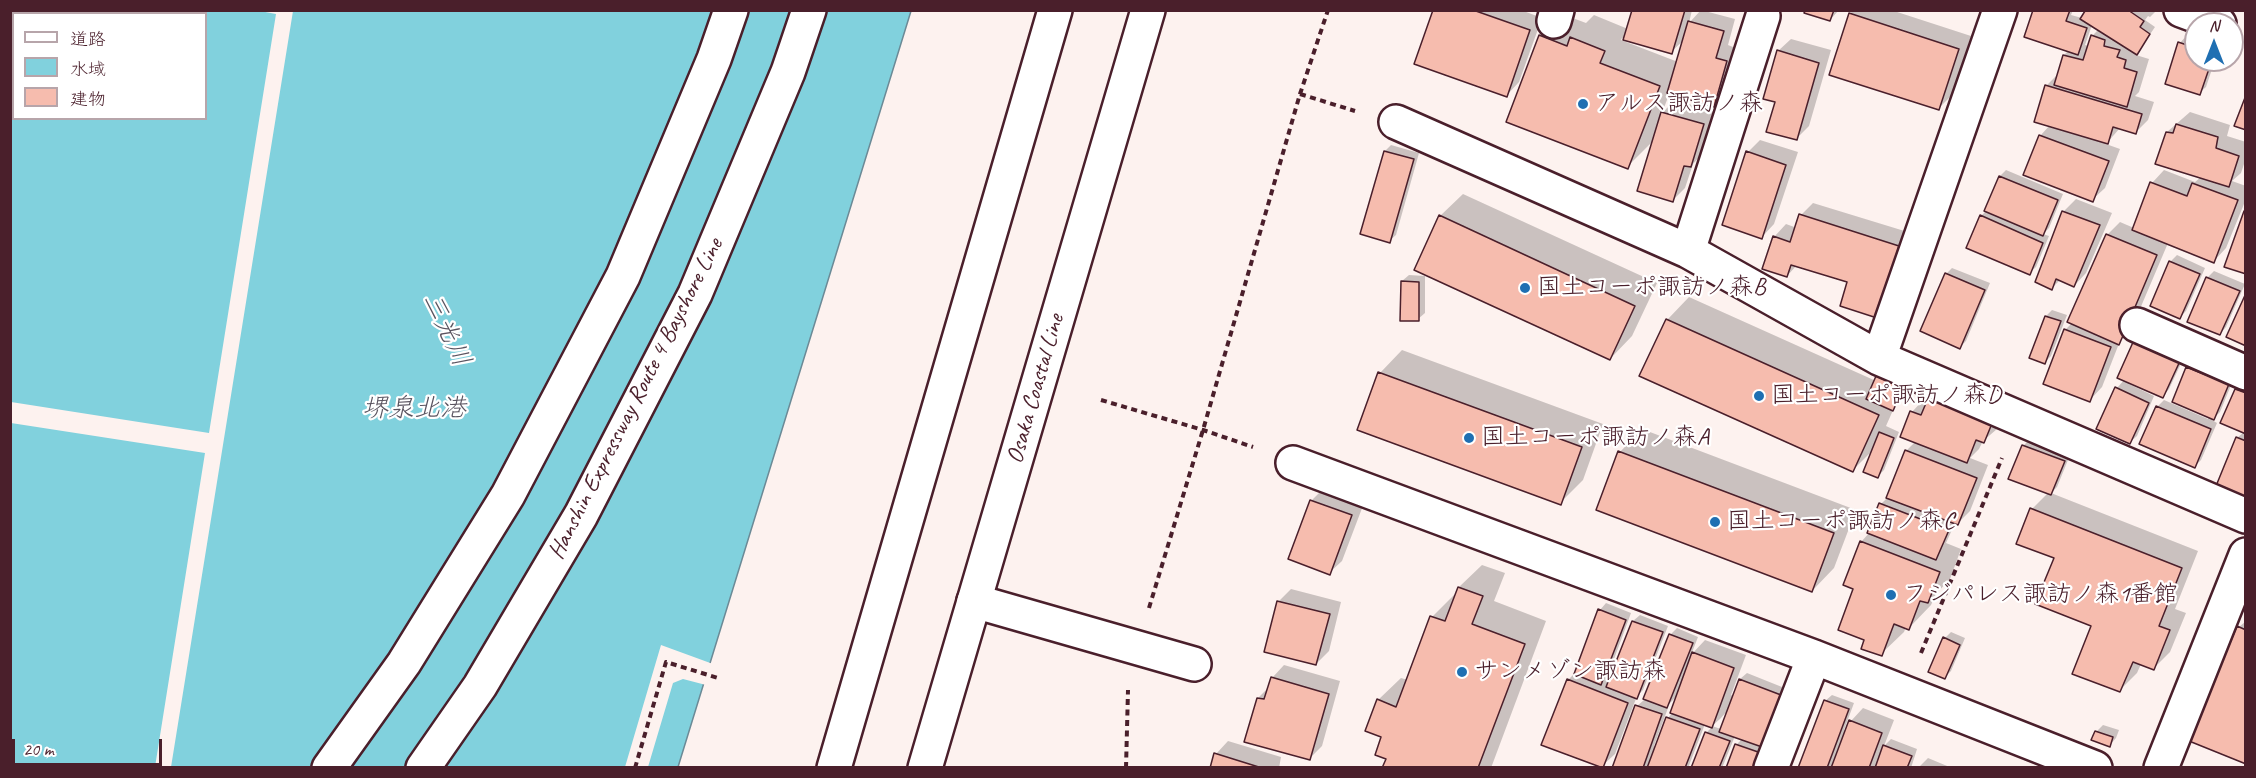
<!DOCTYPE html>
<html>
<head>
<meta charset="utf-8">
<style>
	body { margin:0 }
	#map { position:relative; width:2256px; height:778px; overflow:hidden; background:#fdf2ef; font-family:Caveat,"Klee One",sans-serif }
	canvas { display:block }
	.frame { position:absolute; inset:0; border:12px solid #4a1f2b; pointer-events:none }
	.legend { position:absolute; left:12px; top:12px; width:195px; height:108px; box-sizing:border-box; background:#fff; border:2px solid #b7a5aa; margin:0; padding:8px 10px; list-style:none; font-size:18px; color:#4a1f2b }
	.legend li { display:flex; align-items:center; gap:12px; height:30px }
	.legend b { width:30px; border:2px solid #b7a5aa }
	.north { position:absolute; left:2184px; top:12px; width:60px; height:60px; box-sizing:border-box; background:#fff; border:2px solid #b7a5aa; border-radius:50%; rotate:0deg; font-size:16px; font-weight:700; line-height:24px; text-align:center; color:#4a1f2b }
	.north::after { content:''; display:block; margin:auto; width:21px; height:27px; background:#1f6fb2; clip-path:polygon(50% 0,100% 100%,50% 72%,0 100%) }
	.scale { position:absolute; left:12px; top:739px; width:150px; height:27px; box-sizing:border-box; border:3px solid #4a1f2b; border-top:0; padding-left:8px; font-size:18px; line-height:21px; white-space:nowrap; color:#4a1f2b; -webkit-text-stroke:4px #fff; paint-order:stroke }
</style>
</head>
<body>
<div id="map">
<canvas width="2256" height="778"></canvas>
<div class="frame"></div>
<ul class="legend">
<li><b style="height:8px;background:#fff"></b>道路</li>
<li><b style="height:16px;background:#81d1dd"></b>水域</li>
<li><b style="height:16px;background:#f6bcae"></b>建物</li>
</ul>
<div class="north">N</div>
<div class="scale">20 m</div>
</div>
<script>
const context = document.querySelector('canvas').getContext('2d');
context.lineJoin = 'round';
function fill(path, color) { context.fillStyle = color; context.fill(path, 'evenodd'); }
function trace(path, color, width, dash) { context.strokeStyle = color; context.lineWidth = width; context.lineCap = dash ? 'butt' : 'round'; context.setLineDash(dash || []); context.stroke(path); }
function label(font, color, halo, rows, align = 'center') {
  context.font = font + ' Caveat,"Klee One",sans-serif'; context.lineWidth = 4.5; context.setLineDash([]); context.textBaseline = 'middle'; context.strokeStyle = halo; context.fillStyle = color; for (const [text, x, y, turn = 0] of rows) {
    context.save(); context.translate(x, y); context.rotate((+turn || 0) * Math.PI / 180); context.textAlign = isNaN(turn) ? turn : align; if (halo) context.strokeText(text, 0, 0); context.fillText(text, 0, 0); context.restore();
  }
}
const water = new Path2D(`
	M10,11H911L678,767H11ZM14,14H206V118H14Z`);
fill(water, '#81d1dd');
trace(water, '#6b8a96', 1.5);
fill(new Path2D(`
	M260,11H293L171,767H155L205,453L11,423V402L209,433L276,14Z
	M661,645L713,664L706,685L683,679L673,683L648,767H625Z`), '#fdf2ef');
fill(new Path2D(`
	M1434,10H1521L1542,18L1519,82L1507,95Z
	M1633,10H1692L1689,23L1701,10L1735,19L1728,45L1738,49L1726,92L1713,105L1670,92L1662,113L1675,100L1716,112L1703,153L1693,164L1685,188L1673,200L1654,140L1627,167L1540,36L1562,14L1586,23L1594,15L1628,29ZM1622,38L1671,52L1685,39L1678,62L1621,40Z
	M1806,10H1839L1830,20Z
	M1853,10H1891L1971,36L1951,96L1939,108L1850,14Z
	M2034,10H2073L2071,15L2082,18L2086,10H2157L2150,17L2148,16L2145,20L2155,27L2136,55L2149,59L2139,92L2135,96L2154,102L2148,120L2136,132L2120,128L2106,144L2120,149L2105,188L2092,200L2040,136L2050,125L2046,86L2059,73L2064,55L2069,50ZM2092,25L2099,29L2092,36L2089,46L2085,45Z
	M2196,34V60H2215L2206,87L2199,93L2180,43L2186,36L2194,39Z
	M1791,39L1831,50L1809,126L1797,138L1776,101L1778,51Z
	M2190,112L2230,125L2227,136L2246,142V158L2241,173L2232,181L2246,186V199L2226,248L2214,261L2168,243L2131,330L2120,341L2102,387L2090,400L2065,330L2072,323L2069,321L2108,234L2120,222L2134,228L2152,183L2164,170L2195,182L2201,177L2167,132Z
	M1760,140L1798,152L1774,224L1762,237L1748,152Z
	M1391,145L1419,153L1396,235L1389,241L1385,151Z
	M2006,170L2063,194L2049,228L2043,234L2049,236L2036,267L2029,273L1981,216L1986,211L2000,176Z
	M1463,194L1657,283L1632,336L1610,359L1440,216Z
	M2076,199L2112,213L2086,273L2074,286L2061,279L2052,288L2063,212Z
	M1813,203L1911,233L1889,304L1848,281L1797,265L1787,276L1774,237L1786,224L1797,228L1801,215Z
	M2177,255L2205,268L2186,311L2180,317L2170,262Z
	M1952,268L1990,283L1966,341L1960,347L1946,274Z
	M2214,271L2245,284L2226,327L2220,334L2207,278Z
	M1409,275L1425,276V313L1418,319L1402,281Z
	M1689,297L1876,381L1884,371L1908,381L1899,403L1894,408L1886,426L1899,432L1884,470L1878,476L1873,450L1853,470L1667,320Z
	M2052,310L2067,315L2051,356L2045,362L2046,316Z
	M1402,350L1603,424L1583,480L1560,503L1380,373Z
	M2185,355L2169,389L2163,396L2130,382L2129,384L2154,396L2137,436L2130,442L2098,428L2117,388L2125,379Z
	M2194,361L2234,378L2220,412L2212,420L2217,423L2201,460L2195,466L2157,407L2164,400L2208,419L2209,416L2187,368Z
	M2243,383L2246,384V496L2237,438L2244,432L2222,423L2237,389Z
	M1924,399L2005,408L1997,429L1983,441L1979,449L1970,458L1988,465L1970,511L1957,524L1955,523L1946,543L1961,549L1950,579L1936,594L1931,605L1909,628L1906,627L1904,632L1881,654L1866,639L1855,588L1861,542L1870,532L1881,504L1888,497L1906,451L1916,441L1912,412Z
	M1642,429L1856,510L1834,568L1812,591L1598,510L1620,452Z
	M2030,439L2070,455L2057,487L2051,493L2198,551L2175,609L2186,613L2170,652L2153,669L2141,664L2137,673L2120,690L2093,626L2032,509L2048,493L2023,446Z
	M1324,488L1364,503L1342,561L1329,573L1290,558L1312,500Z
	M1482,565L1505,573L1494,601L1546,621L1491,768H1384L1388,758L1378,700L1401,678L1408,680L1432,617L1454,595H1456L1459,587Z
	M1291,589L1341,602L1329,651L1316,664L1279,601Z
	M1606,603L1631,613L1607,678L1611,679L1633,621L1640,615L1668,626L1643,690L1637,696L1615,754L1602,766L1568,680L1576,672L1600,610Z
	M2246,621V762L2239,627Z
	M1677,628L1698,637L1691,655L1705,640L1746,655L1731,695L1734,696L1740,679L1747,673L1787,689L1759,768L1736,745L1742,739L1735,736L1722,768H1692L1706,733L1712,727L1705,724L1688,768H1614L1637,706L1644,700L1670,635ZM1677,696L1673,712L1668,718L1656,747L1654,746L1668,708L1666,707ZM1729,709L1721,729L1712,726L1720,719Z
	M1951,632L1965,638L1951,671L1944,678L1945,638Z
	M1284,665L1340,681L1322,746L1310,758L1258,698L1269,687L1272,678Z
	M1832,695L1854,703L1844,730L1847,731L1851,721L1863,708L1894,720L1884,746L1891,739L1917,749L1911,768H1800L1825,701Z
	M2103,725L2119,730L2116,738L2110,745L2096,732Z
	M1228,741L1281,757L1279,768H1212L1216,754Z
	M1928,758L1952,768H1918Z`), '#0003');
const building = new Path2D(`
	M1433,10H1473L1530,30L1507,97L1414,64Z
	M1632,10H1685L1672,54L1623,40Z
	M1805,10H1834L1830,21L1804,13Z
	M2033,10H2070L2066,21L2087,28L2078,55L2024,37Z
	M2083,10H2128L2144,21L2140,27L2150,34L2137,55L2080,19L2085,11Z
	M1849,13L1959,49L1939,110L1829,75Z
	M1688,21L1724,31L1716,58L1727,61L1714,107L1667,93Z
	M2195,32L2196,60H2212L2200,95L2165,84L2178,42L2190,46Z
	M1539,35L1567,46L1570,37L1605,51L1600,63L1660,86L1628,169L1506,122Z
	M2091,35L2105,40L2104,46L2120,50L2117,57L2126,60L2124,68L2137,72L2127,107L2054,85L2063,55L2083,60Z
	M1777,50L1819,63L1797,140L1766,132L1775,102L1763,99Z
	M2045,85L2142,114L2136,134L2113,127L2108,144L2034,122Z
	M2246,95V130L2234,126Z
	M1661,112L1704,124L1691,167L1684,166L1673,202L1637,191Z
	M2176,124L2218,137L2216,148L2239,156L2229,187L2155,164L2166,132L2173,133Z
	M2039,135L2109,161L2093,202L2023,175Z
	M1384,151L1414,159L1390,243L1360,234Z
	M1746,151L1786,165L1762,239L1722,225Z
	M1999,176L2058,200L2043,236L1984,211Z
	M2150,182L2187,196L2192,183L2238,200L2214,263L2132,230Z
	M2062,211L2100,225L2074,287L2056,279L2052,290L2035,282Z
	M2244,211L2246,212V274L2224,267Z
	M1799,214L1899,246L1877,318L1840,306L1847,282L1791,265L1787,277L1762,269L1773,236L1790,242Z
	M1439,215L1635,306L1610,360L1414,270Z
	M1980,215L2043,243L2030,275L1966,248Z
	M2106,234L2157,255L2119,345L2067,322Z
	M2169,261L2200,274L2180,319L2150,306Z
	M1945,273L1985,290L1960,349L1920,331Z
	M2206,277L2240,291L2220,335L2187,322Z
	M1401,281L1419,282V321H1400Z
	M2246,293V346L2226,337Z
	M2045,316L2061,321L2045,364L2029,358Z
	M1666,319L1879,415L1853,472L1639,376Z
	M2064,329L2111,347L2090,402L2043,384Z
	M2134,340L2180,361L2163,398L2117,378Z
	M2186,367L2229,384L2214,420L2172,402Z
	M1378,372L1582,447L1561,505L1357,430Z
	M1876,376L1903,388L1893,411L1866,399Z
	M2115,387L2149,403L2130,444L2096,429Z
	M2235,389L2246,393V434L2220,423Z
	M1929,396L1993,421L1984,443L1976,440L1967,463L1900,437L1910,411L1921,415Z
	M2156,406L2211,429L2195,468L2139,444Z
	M1879,432L1894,438L1878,478L1863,472Z
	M2236,437L2246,441V497L2216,486Z
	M2022,445L2065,461L2051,495L2008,479Z
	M1905,450L1977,478L1958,525L1886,498Z
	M1618,451L1834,533L1812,592L1596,510Z
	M1310,500L1352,515L1330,575L1288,559Z
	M1879,503L1949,530L1936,560L1867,533Z
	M2030,508L2182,568L2159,626L2170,630L2154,670L2133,662L2120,692L2072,674L2091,626L2035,604L2054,558L2016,544Z
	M1860,541L1940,572L1928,603L1920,601L1909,630L1894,624L1882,656L1861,649L1864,640L1838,630L1853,589L1843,585Z
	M1458,587L1483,596L1472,624L1525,644L1478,768H1382L1386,759L1375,755L1381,737L1365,731L1377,699L1396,707L1430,616L1445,621Z
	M1277,601L1330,614L1316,665L1264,652Z
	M1598,609L1626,620L1601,685L1574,674Z
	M1632,621L1663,632L1637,699L1606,687Z
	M2237,626L2246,630V764L2189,741Z
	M1669,634L1693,643L1667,708L1643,699Z
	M1943,637L1960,645L1945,679L1928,672Z
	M1692,652L1734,668L1712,728L1670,713Z
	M1271,677L1329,694L1310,760L1244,742L1257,698L1264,699Z
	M1567,679L1628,703L1603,768L1541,745Z
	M1739,679L1781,695L1762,747L1719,732Z
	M1824,700L1849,709L1827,768H1798Z
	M1635,705L1662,714L1643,768H1612Z
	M1666,717L1700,729L1685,768H1647Z
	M1849,720L1882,733L1869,768H1831Z
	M2095,731L2113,737L2110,747L2091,740Z
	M1705,732L1730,741L1719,768H1691Z
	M1735,744L1761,753L1756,768H1726Z
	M1883,745L1912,756L1907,768H1875Z
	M1214,753L1262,768H1210Z`);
fill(building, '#f6bcae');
trace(building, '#4a1f2b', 1.5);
const minor = new Path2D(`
	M2181,10L2219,24
	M1554,21L1557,10
	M1396,122L1688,251L1879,358L2246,516
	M1688,251L1763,16
	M2137,325L2246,373
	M1879,358L2000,10
	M1293,463L1814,657L2095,768
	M974,601L1194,664
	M1771,768L1814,657
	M2161,768L2246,555`);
const primary = new Path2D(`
	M834,768L1055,10
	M925,768L1148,10`);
const motorway = new Path2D(`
	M329,768L404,663L508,495L623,276L714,59L731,10
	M423,768L480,686L581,515L695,294L788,72L809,10`);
trace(minor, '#4a1f2b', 38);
trace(primary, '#4a1f2b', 38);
trace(motorway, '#4a1f2b', 38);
trace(new Path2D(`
	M1300,94L1355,111
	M1101,400L1203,430L1253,447
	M1149,608L1203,430L1300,94L1328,10
	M1921,653L2002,458
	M635,768L666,662L718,678
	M1126,768L1128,690`), '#4a1f2b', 4, [6, 4.5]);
trace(minor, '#fff', 33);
trace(primary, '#fff', 33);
trace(motorway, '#fff', 33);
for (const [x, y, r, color] of [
	[1583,104,6,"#1f6fb2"],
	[1525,288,6,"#1f6fb2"],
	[1759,396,6,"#1f6fb2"],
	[1469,438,6,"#1f6fb2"],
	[1715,522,6,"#1f6fb2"],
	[1891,595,6,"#1f6fb2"],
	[1462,672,6,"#1f6fb2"]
]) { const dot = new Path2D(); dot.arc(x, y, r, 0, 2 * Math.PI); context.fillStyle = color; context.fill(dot); trace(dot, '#fff', 2); }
label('24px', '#4a1f2b', '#fff', [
	["アルス諏訪ノ森",1595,104],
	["国土コーポ諏訪ノ森B",1537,288],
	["国土コーポ諏訪ノ森D",1771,396],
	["国土コーポ諏訪ノ森A",1481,438],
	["国土コーポ諏訪ノ森C",1727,522],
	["フジパレス諏訪ノ森1番館",1903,595],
	["サンメゾン諏訪森",1474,672]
], 'left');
label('24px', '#4a1f2b', '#fff', [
	["Osaka Coastal Line",1036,389,-74],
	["Hanshin Expressway Route 4 Bayshore Line",636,399,-63]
]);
label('italic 26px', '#5a5460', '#fff', [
	["三光川",446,330,65],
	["堺泉北港",414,409]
]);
</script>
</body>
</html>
